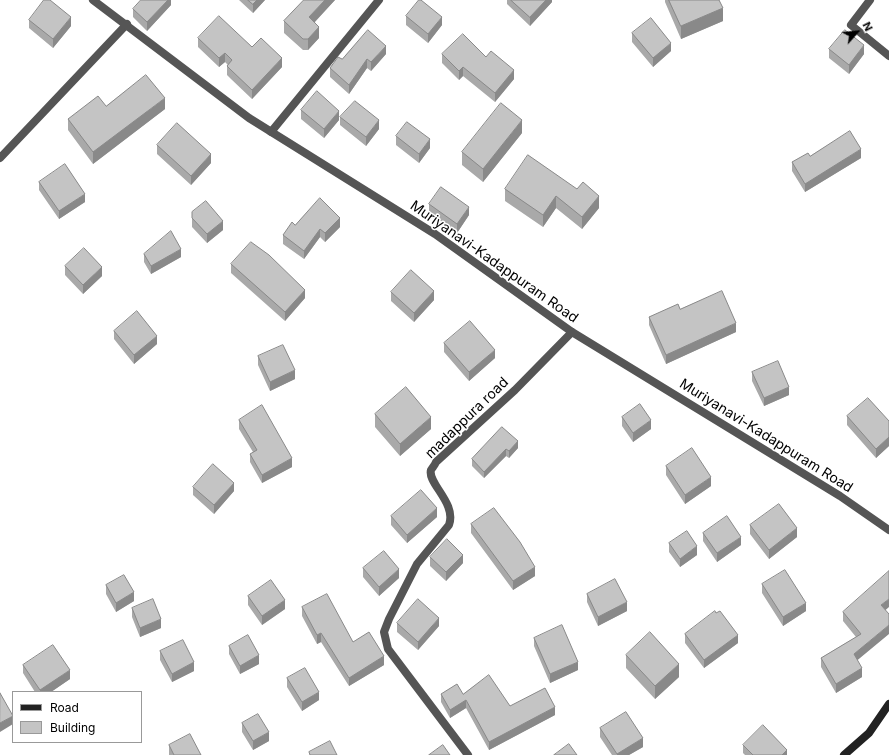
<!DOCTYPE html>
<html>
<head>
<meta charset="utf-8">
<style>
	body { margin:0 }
	#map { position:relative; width:889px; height:755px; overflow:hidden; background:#fff; font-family:Inter,sans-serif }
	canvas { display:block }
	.legend { position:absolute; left:12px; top:691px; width:130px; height:52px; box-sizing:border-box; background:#fff; border:1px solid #999; margin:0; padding:5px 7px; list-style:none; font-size:12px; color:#000 }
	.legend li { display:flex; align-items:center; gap:8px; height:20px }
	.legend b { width:20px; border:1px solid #999 }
	.north { position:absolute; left:837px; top:12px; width:40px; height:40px; -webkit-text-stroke:3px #fff; paint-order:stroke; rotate:63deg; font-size:11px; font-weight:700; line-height:16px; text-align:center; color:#000 }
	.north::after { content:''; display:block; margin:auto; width:14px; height:18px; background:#000; clip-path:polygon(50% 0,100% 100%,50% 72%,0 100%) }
</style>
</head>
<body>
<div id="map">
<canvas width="889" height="755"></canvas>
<ul class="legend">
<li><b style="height:5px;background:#222"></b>Road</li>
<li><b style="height:11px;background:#c4c4c4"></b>Building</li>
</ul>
<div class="north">N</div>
</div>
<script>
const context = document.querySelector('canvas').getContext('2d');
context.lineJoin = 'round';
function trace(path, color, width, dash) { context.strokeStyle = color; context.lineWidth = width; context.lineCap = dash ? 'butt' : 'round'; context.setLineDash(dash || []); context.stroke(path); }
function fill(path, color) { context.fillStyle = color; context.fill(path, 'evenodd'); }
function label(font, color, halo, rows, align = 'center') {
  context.font = font + ' Inter,sans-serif'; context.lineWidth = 3; context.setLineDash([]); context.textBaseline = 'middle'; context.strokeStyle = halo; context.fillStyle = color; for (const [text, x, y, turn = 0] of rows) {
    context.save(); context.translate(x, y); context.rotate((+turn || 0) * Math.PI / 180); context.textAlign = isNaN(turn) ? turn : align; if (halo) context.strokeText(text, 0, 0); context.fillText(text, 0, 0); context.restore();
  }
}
trace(new Path2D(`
	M870,0L851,25L889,56
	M271,132L379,0
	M0,158L127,24
	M468,755L388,649L384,632L389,619L417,564L449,525C457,503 427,483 431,470C432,468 435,465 436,462L515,390L572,332`), '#555', 8);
trace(new Path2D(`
	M93,0L249,118L435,234L572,332L840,496L889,530`), '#555', 8);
trace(new Path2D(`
	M844,755L869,733L889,704`), '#222', 8);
fill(new Path2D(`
	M171,0V5L147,31L133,17V9Z
	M239,0H265L253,13Z
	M304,0H335L315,22L319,38L308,50H303L284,33V21Z
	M507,0H552V2L530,26L507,4Z
	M665,0H719L723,21L681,39L665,2Z
	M406,16L442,25L428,43L406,25Z
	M29,20L71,26L53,48L29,28Z
	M632,33L671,51L653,67L632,42Z
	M198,38L282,67L252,99L231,79L227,75V66L228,65L225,62L219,67L198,47Z
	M829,49L864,54L849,74L829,58Z
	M386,54L371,71L367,68L349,94L330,77V68L342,59Z
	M442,54L486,57L514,79L495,102L463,76L459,80L442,63Z
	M165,109L93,164L68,130V119Z
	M301,110L339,120L324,138L301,119Z
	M340,117L379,129L366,146L340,125Z
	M522,133L483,182L462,165V152Z
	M396,136L430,148L419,163L396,145Z
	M157,145L211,163L191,185L157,154Z
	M810,156L861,158L805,192L792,171V162Z
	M39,182L85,202L59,219L39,190Z
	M505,189H577L599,208L582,229L556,208L543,227L505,201Z
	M429,204L469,215L457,233L429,213Z
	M192,212L223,230L207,243L192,227Z
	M295,225L340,227L325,242L320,237L304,259L283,244V235Z
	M144,254L181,257L151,274L144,262Z
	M231,264L305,298L285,321L231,273Z
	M65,266L102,276L83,294L65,275Z
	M391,292L434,300L414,322L391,301Z
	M680,309L736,332L666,364L649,325V317Z
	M114,331L157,344L134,364L114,339Z
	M444,343L495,358L469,381L444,352Z
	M258,356L295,379L270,391L258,365Z
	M752,372L789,395L764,406L752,381Z
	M375,414L431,429L400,456L375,427Z
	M847,416L889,421V446L876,458L847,425Z
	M622,417L651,429L633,442L622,426Z
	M239,420L292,467L262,483L250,462V454L253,452L239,429Z
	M502,427L518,448L509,458L506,456L484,478L472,466V459Z
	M666,466L711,486L685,504L666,475Z
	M193,487L234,491L214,514L193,495Z
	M391,516L437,517L407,543L391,525Z
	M471,524L535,576L513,590L471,533Z
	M750,525L797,537L769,559L750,534Z
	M703,533L741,545L717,562L703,541Z
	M669,543L697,555L680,567L669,552Z
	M430,557L463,563L446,581L430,566Z
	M363,568L399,578L379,596L363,577Z
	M762,584L806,611L783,626L762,593Z
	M106,585L134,601L116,612L106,594Z
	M587,594L627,611L598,626L587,602Z
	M248,596L285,609L262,625L248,605Z
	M302,607L353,642L384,665L349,686L321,642L317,644L302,616Z
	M132,608L161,628L140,637L132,617Z
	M886,610L857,660L862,677L836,693L821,667V658L856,637L843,621V612Z
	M716,613L738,643L704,668L685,643V634Z
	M397,623L439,626L418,650L397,632Z
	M534,638L578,670L550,683L534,646Z
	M229,646L259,664L240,674L229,654Z
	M160,651L194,671L172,682L160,660Z
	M626,655L679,677L655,699L626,668Z
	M23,665L70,679L51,692H35L23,673Z
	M287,678L319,700L302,711L287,687Z
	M441,694H463L510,706L555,715L489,750L466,708L450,718L441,702Z
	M242,723L269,741L253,750L242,732Z
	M600,728L643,747L629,755H612L600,737Z
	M169,745L201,755H169Z
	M743,745L787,755H745L743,753Z`), '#a9a9a9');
fill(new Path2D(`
	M168,0H171V5L147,31V22Z
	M257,0H265L253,13V4Z
	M325,0H335L309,28V17Z
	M546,0H552V2L530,26V17Z
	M723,8V21L681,39V26Z
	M71,17V26L53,48V39Z
	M442,17V25L428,43V34Z
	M319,27V38L308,50V39Z
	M671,43V51L653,67V58Z
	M864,45V54L849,74V65Z
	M386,46V54L371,71V62Z
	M225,53V62L219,67V58Z
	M282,58V67L252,99V90Z
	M367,59V68L349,94V85Z
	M463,67V76L459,80V71Z
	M514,70V79L495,102V93Z
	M165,98V109L93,164V152Z
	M339,111V120L324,138V129Z
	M379,120V129L366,146V137Z
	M522,120V133L483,182V169Z
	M430,139V148L419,163V154Z
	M861,149V158L805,192V184Z
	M211,154V163L191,185V176Z
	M85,194V202L59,219V211Z
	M556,196V208L543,227V215Z
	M599,196V208L582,229V217Z
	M469,207V215L457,233V224Z
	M340,218V227L325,242V233Z
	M223,221V230L207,243V234Z
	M320,229V237L304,259V251Z
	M181,249V257L151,274V266Z
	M102,267V276L83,294V285Z
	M305,290V298L285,321V312Z
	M434,291V300L414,322V313Z
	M736,323V332L666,364V355Z
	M157,336V344L134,364V355Z
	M495,350V358L469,381V372Z
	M295,370V379L270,391V382Z
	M789,387V395L764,406V398Z
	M431,417V429L400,456V444Z
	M651,420V429L633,442V433Z
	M889,437V446L876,458V449Z
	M518,441V448L509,458V451Z
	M506,449V456L484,478V472Z
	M292,458V467L262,483V475Z
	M711,477V486L685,504V495Z
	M234,483V491L214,514V505Z
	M437,508V517L407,543V535Z
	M797,528V537L769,559V550Z
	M741,537V545L717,562V553Z
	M697,546V555L680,567V559Z
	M463,555V563L446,581V572Z
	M535,567V576L513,590V581Z
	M399,569V578L379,596V587Z
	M134,592V601L116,612V603Z
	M889,599V607L881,614V605Z
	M285,600V609L262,625V616Z
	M627,602V611L598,626V617Z
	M806,603V611L783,626V617Z
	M439,618V626L418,650V642Z
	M161,619V628L140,637V628Z
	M889,625V634L854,663V654Z
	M321,633V642L317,644V635Z
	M738,635V643L704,668V660Z
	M259,655V664L240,674V666Z
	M384,656V665L349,686V678Z
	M194,662V671L172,682V674Z
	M578,662V670L550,683V674Z
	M679,664V677L655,699V686Z
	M862,668V677L836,693V684Z
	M70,670V679L51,692H40V690Z
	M319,692V700L302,711V702Z
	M466,700V708L450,718V710Z
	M555,707V715L489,750V742Z
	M13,716V724L0,732V723Z
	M269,732V741L253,750V741Z
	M643,738V747L629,755H617V754Z
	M787,750V755H782Z`), '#898989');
const building = new Path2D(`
	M44,0H50L71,17L53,39L29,20Z
	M141,0H168L147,22L133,9Z
	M248,0H257L253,4Z
	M304,0H325L309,17L319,27L308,39H303L284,21Z
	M419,0H421L442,17L428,34L406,16Z
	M511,0H546L530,17Z
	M669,0H719L723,8L681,26Z
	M219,16L252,47L261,38L282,58L252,90L231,70L227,66L232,60L225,53L219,58L198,38Z
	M651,18L671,43L653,58L632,33Z
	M368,30L386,46L371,62L367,59L349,85L330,68L338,57L342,59Z
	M845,30L864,45L849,65L829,49Z
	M463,34L486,57L491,51L514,70L495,93L463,67L459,71L442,54Z
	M146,75L165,98L93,152L68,119L98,96L106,106Z
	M317,91L339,111L324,129L301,110Z
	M355,101L379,120L366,137L340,117Z
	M501,103L522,120L483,169L462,152Z
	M407,122L430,139L419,154L396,136Z
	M177,123L211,154L191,176L157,145Z
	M850,131L861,149L805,184L792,162L808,153L810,156Z
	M528,155L577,189L583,182L599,196L582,217L556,196L543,215L505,189Z
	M65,164L85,194L59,211L39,182Z
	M441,187L469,207L457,224L429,204Z
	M320,198L340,218L325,233L320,229L304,251L283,235L292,222L295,225Z
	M206,201L223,221L207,234L192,218V212Z
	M171,231L181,249L151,266L144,254Z
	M251,242L269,255L305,290L285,312L231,264Z
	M84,248L102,267L83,285L65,266Z
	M411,270L434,291L414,313L391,292Z
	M722,291L736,323L666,355L649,317L678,304L680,309Z
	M137,311L157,336L134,355L114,331Z
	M470,321L495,350L469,372L444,343Z
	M283,345L295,370L270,382L258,356Z
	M778,361L789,387L764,398L752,372Z
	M406,387L431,417L400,444L375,414Z
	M868,398L889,421V437L876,449L847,416Z
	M640,404L651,420L633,433L622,417Z
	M262,405L292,458L262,475L250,454L257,450L239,420Z
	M502,427L518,441L509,451L506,449L484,472L472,459Z
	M692,448L711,477L685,495L666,466Z
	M213,464L234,483L214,505L193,487Z
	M421,490L437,508L407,535L391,516Z
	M779,504L797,528L769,550L750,525Z
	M494,508L520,542L535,567L513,581L471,524Z
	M727,516L741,537L717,553L703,533Z
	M687,531L697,546L680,559L669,543Z
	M447,539L463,555L446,572L430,557Z
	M384,551L399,569L379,587L363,568Z
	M785,570L806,603L783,617L762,584Z
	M889,571V599L881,605L889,614V625L854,654L862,668L836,684L821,658L861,634L843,612Z
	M124,575L134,592L116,603L106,585Z
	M615,579L627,602L598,617L587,594Z
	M271,580L285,600L262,616L248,596Z
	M327,594L353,642L369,632L384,656L349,678L321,633L317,635L302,607Z
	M153,599L161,619L140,628L132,608Z
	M418,599L439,618L418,642L397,623Z
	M715,611L716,613L720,611L738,635L704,660L685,634Z
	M562,625L578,662L550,674L534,638Z
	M650,632L679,664L655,686L626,655Z
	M248,635L259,655L240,666L229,646Z
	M183,640L194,662L172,674L160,651Z
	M53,645L70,670L40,690L23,665Z
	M305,668L319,692L302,702L287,678Z
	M489,675L510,706L545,688L555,707L489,742L466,700L450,710L441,694L457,684L463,694Z
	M0,693L13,716L0,723Z
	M626,712L643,738L617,754L600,728Z
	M258,714L269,732L253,741L242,723Z
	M763,725L787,750L782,755H753L743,745Z
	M190,734L201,755H174L169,745Z
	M330,741L337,755H310L309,752Z
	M569,744L577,755H554Z
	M443,745L450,755H429Z`);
fill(building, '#c4c4c4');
trace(building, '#898989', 1);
label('14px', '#000', '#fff', [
	["Muriyanavi-Kadappuram Road",494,262,35],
	["madappura road",467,418,-44],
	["Muriyanavi-Kadappuram Road",766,436,32]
]);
</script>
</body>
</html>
